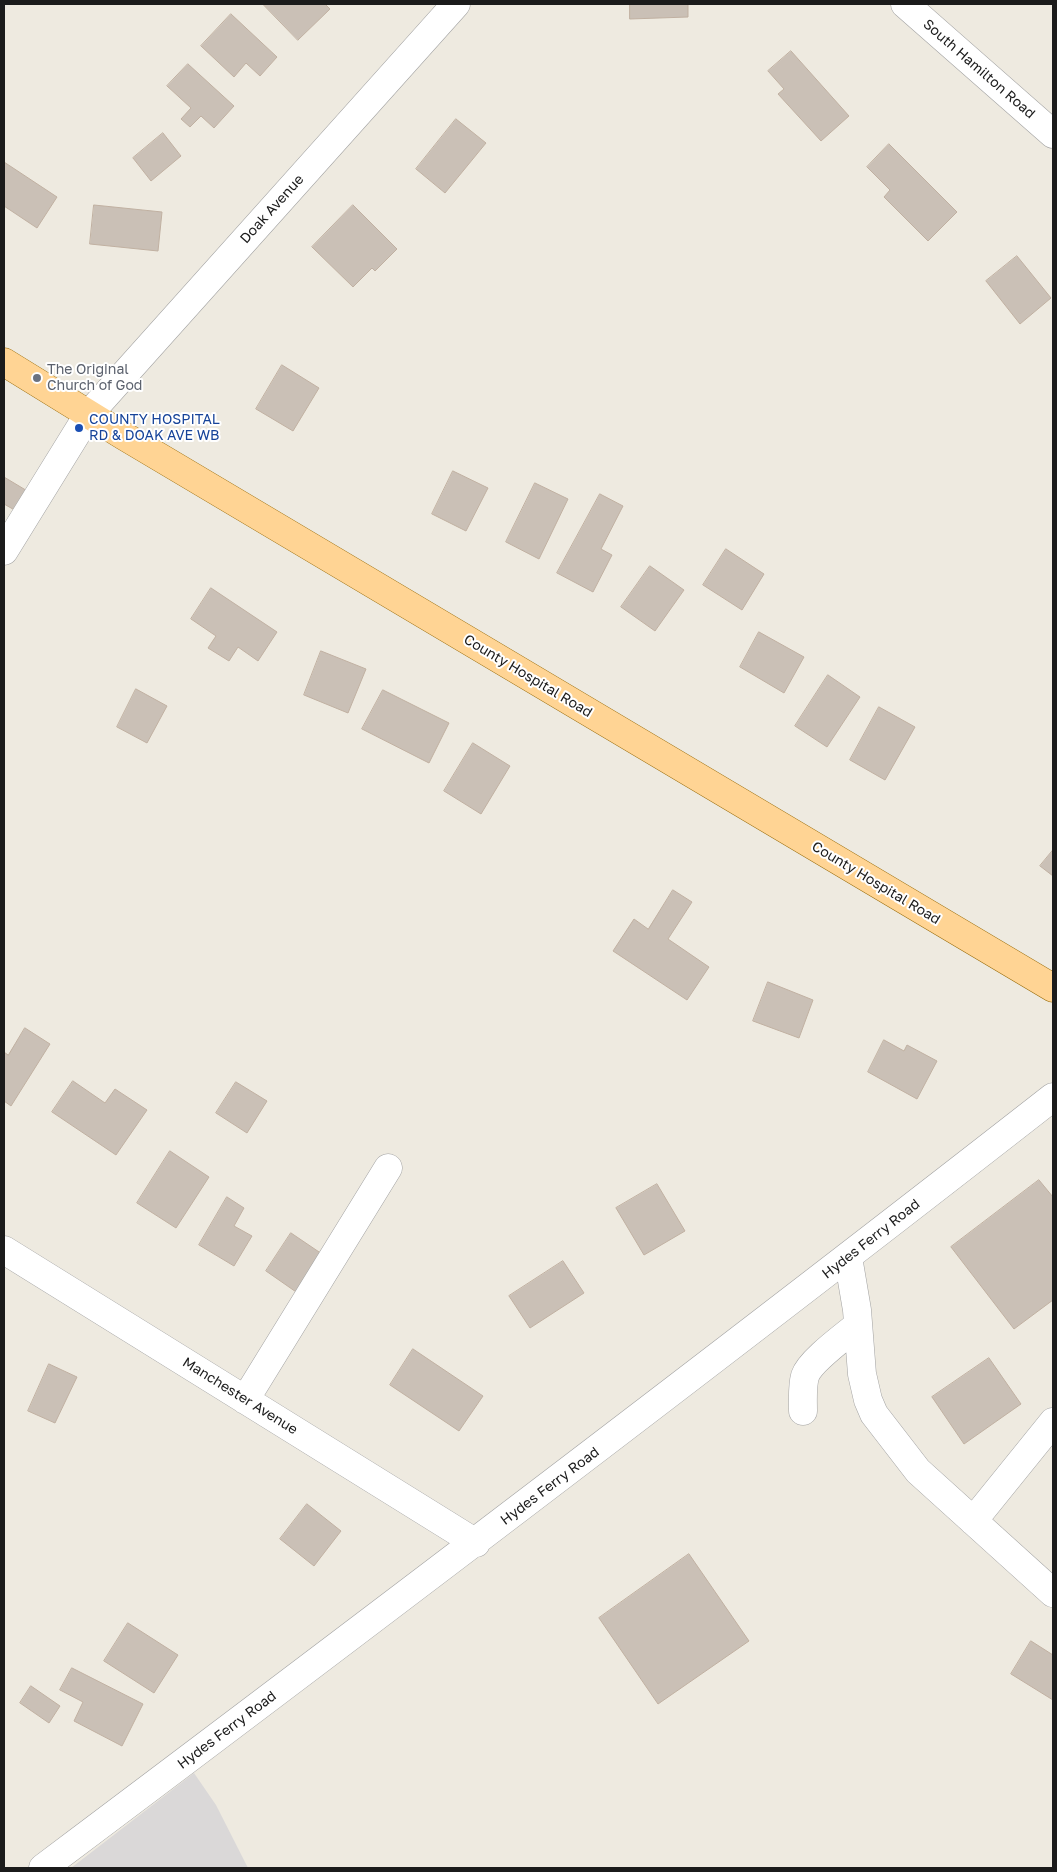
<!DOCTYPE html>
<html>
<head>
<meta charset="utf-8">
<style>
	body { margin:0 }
	#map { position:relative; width:1057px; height:1872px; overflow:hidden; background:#eeeae0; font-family:"Golos Text",sans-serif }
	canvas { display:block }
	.frame { position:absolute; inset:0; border:5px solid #1b1b1b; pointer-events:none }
</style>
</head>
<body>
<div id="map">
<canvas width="1057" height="1872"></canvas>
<div class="frame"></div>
</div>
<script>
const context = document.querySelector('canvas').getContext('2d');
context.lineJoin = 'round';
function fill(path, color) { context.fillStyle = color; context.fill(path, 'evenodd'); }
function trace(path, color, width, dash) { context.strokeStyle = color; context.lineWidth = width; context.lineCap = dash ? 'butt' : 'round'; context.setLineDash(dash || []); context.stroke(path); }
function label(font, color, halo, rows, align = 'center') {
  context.font = font + ' "Golos Text",sans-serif'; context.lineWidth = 4; context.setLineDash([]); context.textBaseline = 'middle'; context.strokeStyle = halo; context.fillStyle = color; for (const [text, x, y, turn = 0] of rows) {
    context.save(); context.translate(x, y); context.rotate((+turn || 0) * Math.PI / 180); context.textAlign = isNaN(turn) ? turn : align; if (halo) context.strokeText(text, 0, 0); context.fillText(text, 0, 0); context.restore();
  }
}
fill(new Path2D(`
	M194,1773L216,1805L248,1868H71Z`), '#dad8d8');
const building = new Path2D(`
	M263,4H325L330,9L298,40Z
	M630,4H688V17L630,19Z
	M231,14L277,57L260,76L246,63L234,77L201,46Z
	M791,51L849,116L821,141L778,94L784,89L768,71Z
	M188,64L234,106L214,128L201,116L190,127L181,119L191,108L167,86Z
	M456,119L486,143L445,193L416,169Z
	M163,133L181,156L151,181L133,158Z
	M889,144L957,212L928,241L884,197L890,190L867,167Z
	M4,162L57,197L37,228L4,206Z
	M94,205L162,212L158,251L90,244Z
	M353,205L397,249L375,271L372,268L353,287L312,247Z
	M1017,256L1051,298L1020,324L986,281Z
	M282,365L319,388L293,431L256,409Z
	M453,471L488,488L466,531L432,514Z
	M4,477L29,492L18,512L4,504Z
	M535,483L568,499L539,559L506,542Z
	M600,494L623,506L601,549L612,555L593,592L557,573Z
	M726,549L764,574L742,610L703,585Z
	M650,566L684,590L655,631L621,607Z
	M211,588L277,632L258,661L238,647L229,661L208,648L216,636L191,619Z
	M759,632L804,657L784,693L740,667Z
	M321,651L366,669L348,713L304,695Z
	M828,675L860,697L827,747L795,726Z
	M136,689L167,706L147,743L117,727Z
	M383,690L449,723L429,763L362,729Z
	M879,707L915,727L885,780L850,760Z
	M473,743L510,766L481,814L444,791Z
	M1053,850V876L1040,866Z
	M673,890L692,902L668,939L709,967L687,1000L613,951L634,919L648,929Z
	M768,982L813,1000L799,1038L753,1021Z
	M25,1028L50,1044L11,1106L4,1101V1052L8,1055Z
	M884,1040L904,1051L907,1045L937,1061L917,1099L868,1072Z
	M73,1081L105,1103L115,1089L147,1110L116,1155L52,1112Z
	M236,1082L267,1101L247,1133L216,1113Z
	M170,1151L209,1177L176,1228L137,1203Z
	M1039,1180L1053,1197V1300L1014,1329L951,1247Z
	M657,1184L685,1231L644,1255L616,1208Z
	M227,1197L244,1208L234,1226L252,1236L234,1266L199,1245Z
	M291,1233L325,1256L299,1294L266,1271Z
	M563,1261L584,1293L530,1328L509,1296Z
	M413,1349L483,1396L459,1431L390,1385Z
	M989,1358L1021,1404L964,1444L932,1397Z
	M49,1364L77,1377L55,1423L28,1411Z
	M307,1504L341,1531L314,1566L280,1539Z
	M689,1554L749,1641L658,1704L599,1618Z
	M128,1623L178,1655L154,1693L104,1661Z
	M1031,1641L1053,1655V1700L1011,1674Z
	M72,1668L143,1704L122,1746L74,1721L83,1702L60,1690Z
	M31,1686L60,1706L49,1723L20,1703Z`);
fill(building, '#cac0b6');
trace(building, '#c0b0a1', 1);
const minor = new Path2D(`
	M905,4L1053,134
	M4,551L88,415L456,4
	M4,1250L476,1543
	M848,1257L857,1310L862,1374L868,1400L874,1414L918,1471L1053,1593
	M245,1400L388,1168
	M803,1411C803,1400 802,1387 805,1376C810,1361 845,1336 858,1325
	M973,1521L1053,1422
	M43,1868C381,1614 719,1358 1053,1097`);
const major = new Path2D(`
	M4,362L124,436L1053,988`);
trace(minor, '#a2a2a2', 29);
trace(major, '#936600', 29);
trace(minor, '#fff', 28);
trace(major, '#ffd494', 28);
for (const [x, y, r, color] of [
	[37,378,5,"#6b7280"],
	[79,428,5,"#1a4fb4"]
]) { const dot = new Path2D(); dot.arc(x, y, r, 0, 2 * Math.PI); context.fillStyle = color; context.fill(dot); trace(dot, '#fff', 2); }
label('14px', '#1b1b1b', '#fff', [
	["South Hamilton Road",979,69,41],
	["Doak Avenue",272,209,-48],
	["County Hospital Road",528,676,31],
	["County Hospital Road",876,883,31],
	["Hydes Ferry Road",871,1239,-38],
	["Manchester Avenue",240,1396,32],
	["Hydes Ferry Road",550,1486,-37],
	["Hydes Ferry Road",227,1730,-37]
]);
label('14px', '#5b616d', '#fff', [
	["The Original",47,370],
	["Church of God",47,386]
], 'left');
label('14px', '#164399', '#fff', [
	["COUNTY HOSPITAL",89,420],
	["RD & DOAK AVE WB",89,436]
], 'left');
</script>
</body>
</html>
